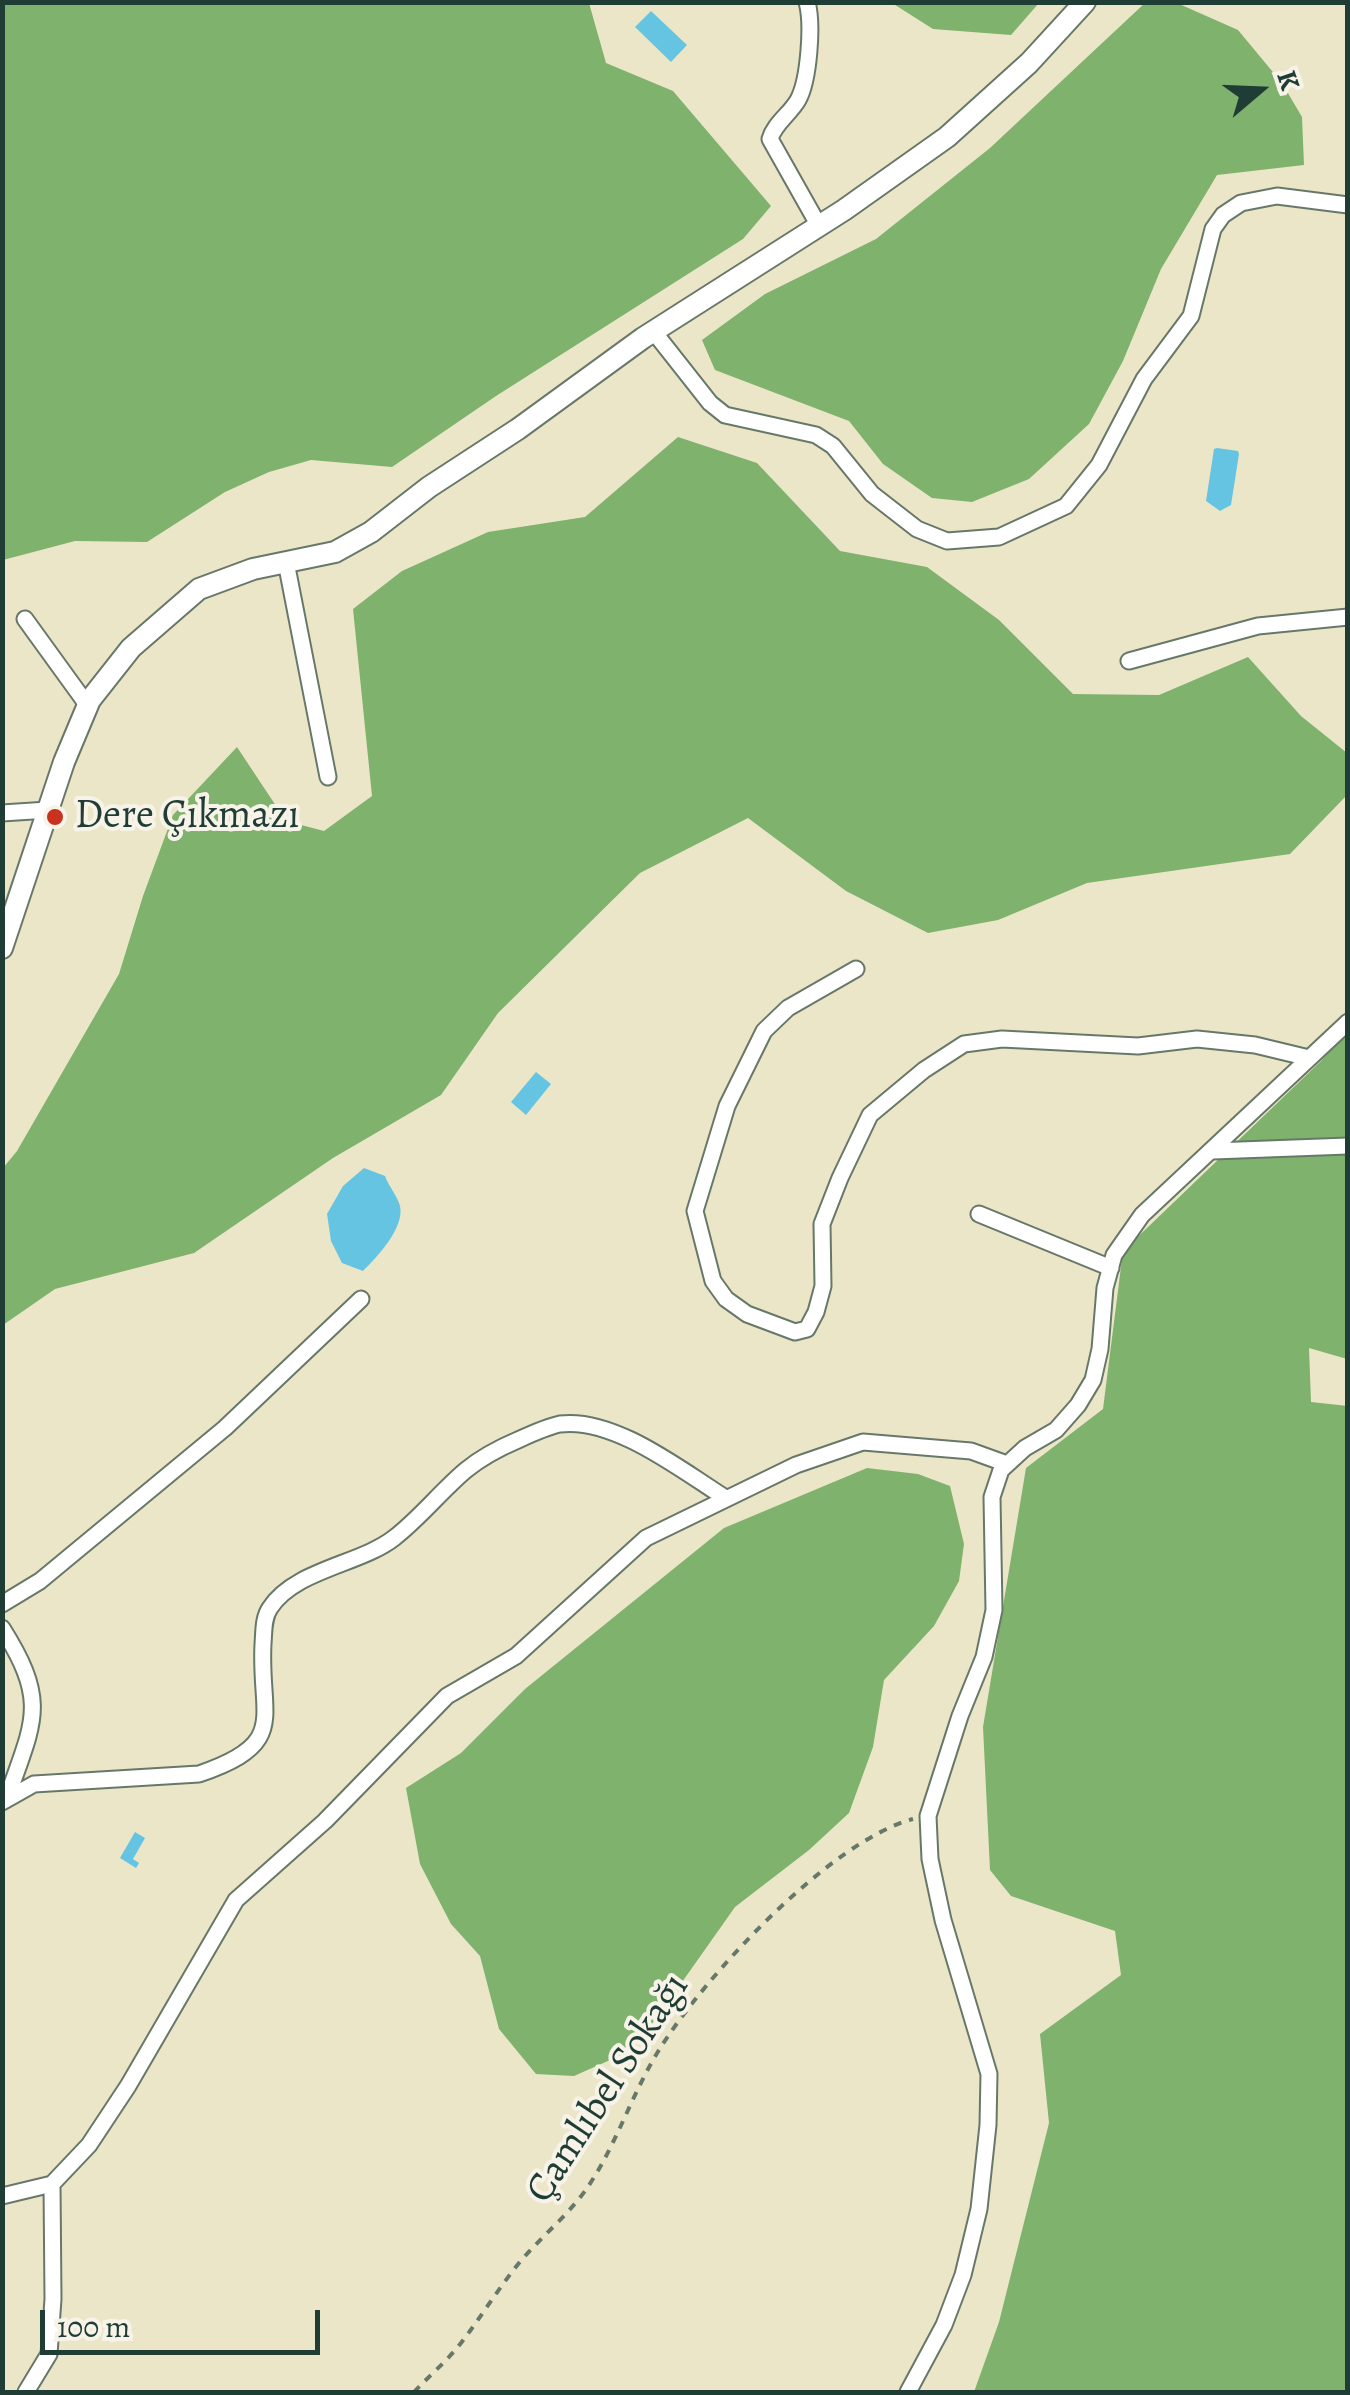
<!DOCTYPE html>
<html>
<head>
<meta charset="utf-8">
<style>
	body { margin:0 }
	#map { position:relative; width:1350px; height:2395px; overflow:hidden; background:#ece6c9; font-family:Alegreya,serif }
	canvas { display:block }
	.frame { position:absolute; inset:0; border:5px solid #1f3d34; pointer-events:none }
	.north { position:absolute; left:1210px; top:40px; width:100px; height:100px; -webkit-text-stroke:8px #f7f3e8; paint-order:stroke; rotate:71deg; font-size:28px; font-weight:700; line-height:40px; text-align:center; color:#1f3d34 }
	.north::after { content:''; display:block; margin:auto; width:35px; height:45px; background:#1f3d34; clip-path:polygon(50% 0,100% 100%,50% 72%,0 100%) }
	.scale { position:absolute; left:40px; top:2310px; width:280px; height:45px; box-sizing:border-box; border:5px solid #1f3d34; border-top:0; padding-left:12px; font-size:30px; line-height:35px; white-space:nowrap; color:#1f3d34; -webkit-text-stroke:8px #f7f3e8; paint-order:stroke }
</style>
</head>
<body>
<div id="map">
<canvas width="1350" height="2395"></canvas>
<div class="frame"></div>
<div class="north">K</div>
<div class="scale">100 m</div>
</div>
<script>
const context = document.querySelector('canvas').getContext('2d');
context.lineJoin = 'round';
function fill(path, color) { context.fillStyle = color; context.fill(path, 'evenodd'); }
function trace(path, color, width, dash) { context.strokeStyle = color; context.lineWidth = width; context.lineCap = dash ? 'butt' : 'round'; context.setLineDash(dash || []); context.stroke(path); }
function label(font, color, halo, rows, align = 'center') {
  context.font = font + ' Alegreya,serif'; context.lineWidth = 8; context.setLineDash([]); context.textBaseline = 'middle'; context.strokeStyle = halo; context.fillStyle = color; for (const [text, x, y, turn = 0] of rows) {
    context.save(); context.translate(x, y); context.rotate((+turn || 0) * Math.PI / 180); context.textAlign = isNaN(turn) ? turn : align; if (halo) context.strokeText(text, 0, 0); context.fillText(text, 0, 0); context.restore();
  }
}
fill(new Path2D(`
	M3,2L589,3L606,63L673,91L771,206L743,239L496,396L392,467L311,460L269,472L225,492L147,542L75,541L3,560Z
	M1146,2L1177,3L1238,30L1282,83L1302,117L1304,165L1217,175L1161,269L1123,361L1089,424L1029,479L972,502L932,498L883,464L849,421L715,370L702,340L765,294L876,239L990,148Z
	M892,3H1039L1011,35L933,29Z
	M678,437L757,463L840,551L927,567L999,620L1073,694L1159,695L1248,657L1301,716L1347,753V795L1290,854L1087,883L998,920L928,933L846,891L748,818L640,873L498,1013L441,1095L333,1158L194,1253L55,1289L3,1325V1168L17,1151L119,974L143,896L173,815L237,747L286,821L324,831L372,796L353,609L402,571L488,532L585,517Z
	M1347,1032V1359L1309,1348L1311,1402L1348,1406L1347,2392H974L999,2322L1049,2123L1040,2034L1121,1975L1115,1931L1011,1896L990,1870L983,1727L1026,1468L1103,1409L1123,1251L1321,1061Z
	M867,1468L918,1474L950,1486L964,1544L959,1581L934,1626L884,1680L873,1747L849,1813L809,1850L735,1907L656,2019L626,2053L574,2076L536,2074L499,2029L480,1956L451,1924L420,1864L406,1788L461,1753L525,1689L724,1528Z`), '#7eb26d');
fill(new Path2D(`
	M651,11L687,45L671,62L635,27Z
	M1217,448L1238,451L1239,454L1231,505L1220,511L1206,501L1214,449Z
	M536,1072L551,1084L526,1115L511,1102Z
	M364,1168L385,1176C388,1185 398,1197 400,1206C405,1228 376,1258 363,1271L342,1263L331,1241L327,1214L343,1186Z
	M135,1832L145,1838L133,1859L139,1863L136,1868L120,1858Z`), '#64c4e2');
const minor = new Path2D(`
	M807,2C813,24 809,80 798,100C790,114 774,124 770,139L819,226
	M654,332L710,403L725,415L816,435L833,446L872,494L917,529L947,541L999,537L1066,506L1099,465L1144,379L1191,316L1213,229L1223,215L1241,203L1277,196L1348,205
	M286,562L328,777
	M25,619L88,706
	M1129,661L1258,626L1348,617
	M2,813L48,810
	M856,969L788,1008L764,1031L727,1106L695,1211L713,1281L726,1299L747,1314L795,1332L807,1329L816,1312L823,1286L822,1224L840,1178L870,1115L924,1070L964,1044L1002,1039L1138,1046L1197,1039L1255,1045L1309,1058
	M1213,1151L1348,1146
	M979,1214L1111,1268
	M2,1604L40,1581L225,1428L361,1299
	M2,1628C49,1702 34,1721 7,1798
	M2,1802L34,1784L199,1774C290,1743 259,1718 263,1644C264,1632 263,1618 270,1608C294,1570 361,1564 394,1538C420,1518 441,1491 466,1470C482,1457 499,1448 518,1440C531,1434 546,1427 560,1424C614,1417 681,1470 724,1497
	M2,2196L52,2184
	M26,2392L49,2354L53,2299L52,2184L89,2145L128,2086L236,1900L325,1821L447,1696L516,1656L646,1538L796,1465L863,1442L971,1451L1007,1464
	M908,2392L944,2325L963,2275L979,2209L988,2125L989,2074L943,1920L930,1859L928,1816L960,1716L984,1657L994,1610L992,1497L1001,1470L1025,1448L1056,1430L1078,1405L1093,1380L1100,1349L1105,1288L1114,1255L1142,1215L1348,1022`);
const tertiary = new Path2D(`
	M2,948L64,762L90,700L131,648L199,589L253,569L335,552L371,532L429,487L518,429L643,338L844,210L947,137L1029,63L1085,2`);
trace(minor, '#677868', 19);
trace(tertiary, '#677868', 24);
trace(new Path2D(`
	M414,2392C429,2376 447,2361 461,2343C481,2317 498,2289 519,2263C540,2238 566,2217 585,2191C616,2147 631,2095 659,2050C704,1977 830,1841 913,1819`), '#677868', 4, [8, 8]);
trace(minor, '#fff', 15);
trace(tertiary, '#fff', 20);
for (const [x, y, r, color] of [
	[55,817,10,"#c8321e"]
]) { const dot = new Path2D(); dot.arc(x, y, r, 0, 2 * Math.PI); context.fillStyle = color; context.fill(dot); trace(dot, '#f7f3e8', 4); }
label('40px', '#1f3d34', '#f7f3e8', [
	["Dere Çıkmazı",75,817]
], 'left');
label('40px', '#1f3d34', '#f7f3e8', [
	["Çamlıbel Sokağı",609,2089,-57]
]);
</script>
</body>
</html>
